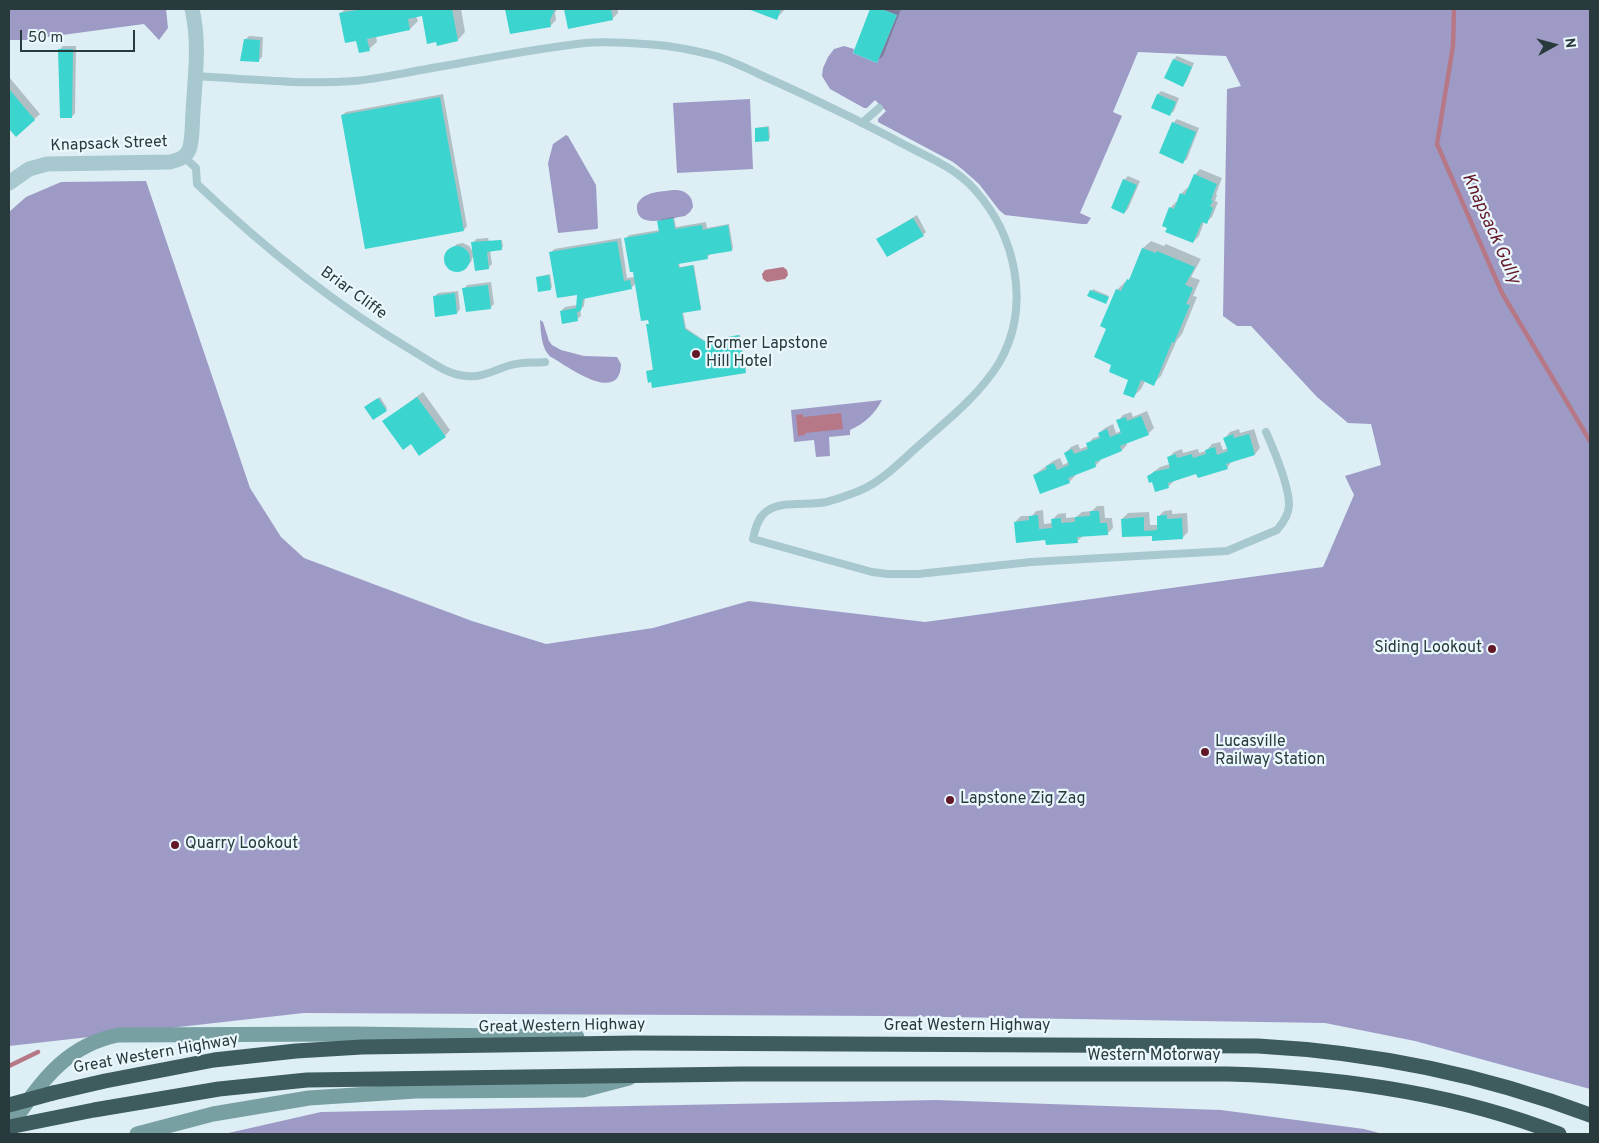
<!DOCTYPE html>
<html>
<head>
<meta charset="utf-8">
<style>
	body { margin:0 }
	#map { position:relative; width:1599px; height:1143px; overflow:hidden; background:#ddeff5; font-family:Overpass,sans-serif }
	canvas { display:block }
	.frame { position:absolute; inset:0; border:10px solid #283a3b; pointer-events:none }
	.north { position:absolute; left:1529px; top:20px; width:50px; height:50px; -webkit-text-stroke:4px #eaf7fc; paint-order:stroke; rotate:83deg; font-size:14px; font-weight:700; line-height:20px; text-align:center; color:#283a3b }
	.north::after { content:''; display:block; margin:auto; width:18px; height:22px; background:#283a3b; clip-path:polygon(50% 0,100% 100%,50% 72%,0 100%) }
	.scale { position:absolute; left:20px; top:30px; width:115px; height:22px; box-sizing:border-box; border:2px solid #283a3b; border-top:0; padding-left:6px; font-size:15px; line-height:18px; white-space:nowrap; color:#283a3b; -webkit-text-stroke:4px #eaf7fc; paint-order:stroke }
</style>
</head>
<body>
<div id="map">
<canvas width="1599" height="1143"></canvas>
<div class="frame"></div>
<div class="north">N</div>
<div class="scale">50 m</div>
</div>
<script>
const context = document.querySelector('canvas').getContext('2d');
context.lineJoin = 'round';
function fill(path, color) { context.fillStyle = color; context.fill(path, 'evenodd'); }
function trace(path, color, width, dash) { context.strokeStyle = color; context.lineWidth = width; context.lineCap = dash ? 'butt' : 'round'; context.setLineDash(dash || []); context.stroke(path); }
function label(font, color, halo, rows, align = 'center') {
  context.font = font + ' Overpass,sans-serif'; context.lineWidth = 4.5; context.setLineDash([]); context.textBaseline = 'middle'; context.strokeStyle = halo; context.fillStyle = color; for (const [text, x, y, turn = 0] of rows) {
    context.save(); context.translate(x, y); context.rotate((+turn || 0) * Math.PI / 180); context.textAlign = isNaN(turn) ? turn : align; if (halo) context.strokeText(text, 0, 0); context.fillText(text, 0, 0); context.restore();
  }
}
fill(new Path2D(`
	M9,9H166L168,28L159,40L144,24L25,40H9Z
	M881,9H1590V1089L1415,1041L1325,1023L884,1016L304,1013L9,1046V212L26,197L61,182L146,181L250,488L281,537L304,558L472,621L546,644L653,628L749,601L925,622L1323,567L1354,495L1345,476L1381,465L1371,424L1348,423L1317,397L1251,326H1237L1223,316L1227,89L1241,86L1226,56L1138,52L1113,112L1122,116L1080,213L1091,218L1087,224H1082L1005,215L999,210L979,184L962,169L953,162L878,122V119L886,111L875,100L867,108H864L830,89L822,76L823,68L828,57L834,49L844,46L854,49L853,53L877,63L897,15Z
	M750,99L753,169L677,173L673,103Z
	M566,135L568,136L596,185L598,228L597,229L558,233L548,163L553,144Z
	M673,190C684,189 693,195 693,207L690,212L685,216C670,218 635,231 637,205C643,191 660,192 673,190Z
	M540,320L543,322L549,341L552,345L561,350L584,356L617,357L621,364C620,406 567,366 551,357C541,349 541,332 540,320Z
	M882,400C875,414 864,424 850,430V435L829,437L830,456L816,457L814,440L794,442L791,410Z
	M936,1100L1221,1110L1364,1129L1383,1134H224L321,1112Z`), '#9d9bc6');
fill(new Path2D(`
	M783,267L787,270L788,275L785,279L767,282L763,279L762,274L765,270Z
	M841,413L843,429L805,433V435L798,436L796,415L803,414V417Z`), '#b67887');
fill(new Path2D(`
	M345,9H461L465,32L458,40L423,15L416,16L418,21L410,29L376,36L377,42L369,49L357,40L340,14Z
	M506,9H557L555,13L556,20L551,25L511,33Z
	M566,9H618V13L613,18L569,27Z
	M751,9H785L776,19Z
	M872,9H901L883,56L877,61L854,52Z
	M249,36L263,37L262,57L258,61L245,40Z
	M63,46H76L75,113L72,117L59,50Z
	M1177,56L1194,63L1186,82L1183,85L1166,78L1174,59Z
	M9,77L40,114L16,136L9,128Z
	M1161,91L1179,98L1174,111L1170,114L1153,107L1158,94Z
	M443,94L467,226L464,230L342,115L346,112Z
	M1177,119L1199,128L1187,159L1183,162L1173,123Z
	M769,126L770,138L768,140L756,128Z
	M1200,169L1222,178L1216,194L1217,195L1215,201L1218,202L1212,217L1206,222H1204L1199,236L1193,242L1170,208L1176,202L1178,203L1181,194L1187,188L1189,189L1195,175Z
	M1128,176L1140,181L1128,209L1124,213V180Z
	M917,215L926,232L923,235L878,239Z
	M674,217L676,227L706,222L707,228L729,224L733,248L732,250L711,253L707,258L679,263L680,267L694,265L701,308L683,312L686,328L705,341L740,335L746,370L745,372L647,371L654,369L647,325L650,323L636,283L631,288L585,297L584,306L580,310L581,316L577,319L561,311L565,307L577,305L578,293L551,253L554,249L621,238L627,278L635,277L626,238L629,235L660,230L658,221L659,220Z
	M488,238L489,242L502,240L503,247L490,250L492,264L488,268L474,254L471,262L462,270L455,271L450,268L446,263V257L449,251L457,244L463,243L469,246L474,253L473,243L476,239Z
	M1151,241L1164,246L1166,244L1201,259L1191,277L1200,280L1193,296L1197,297L1182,334L1177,340L1161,376L1153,384L1145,381L1141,389L1133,397L1130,379L1113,364L1108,328L1117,290L1125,282L1126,283L1132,276L1143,248Z
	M550,274L552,287L550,289L537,277Z
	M491,282L494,304L490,308L464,289L467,285Z
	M1093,289L1109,296L1107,301L1089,295Z
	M458,291L460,309L457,313L434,297L438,293Z
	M423,392L450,430L445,436L411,443L384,421Z
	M380,397L387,408L386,410L367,405Z
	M1147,411L1154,428L1148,434L1126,442L1127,445L1122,450L1101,459V460L1095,466L1074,474L1075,476L1069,482L1034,475L1053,461L1060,458L1063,465L1069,462L1065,453L1071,447L1078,444L1080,449L1088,446V444L1093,438L1100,436L1099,433L1105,428L1113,424L1116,433L1121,431L1118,421L1123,415L1131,412L1133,417Z
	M1239,429L1240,433L1254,429L1260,448L1255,454L1232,461L1227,468L1197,472L1174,481L1169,486L1153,481L1148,476L1160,467L1170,464L1168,458L1174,452L1182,449L1183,453L1198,449L1199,453L1206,451L1212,444L1220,442L1223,450L1228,448L1225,438L1230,432Z
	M1097,506H1104L1105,518H1112L1113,528L1107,534L1083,536L1077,541L1047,539L1015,522L1021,516H1032L1036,511L1043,510L1044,524L1053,523L1052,520L1058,514L1066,513V518L1076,517L1082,512L1092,511Z
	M1172,510V514L1187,513L1188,532L1182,538L1153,534L1123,536L1122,519L1128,513L1149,512L1150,525H1158V517L1164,511Z`), '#0003');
trace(new Path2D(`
	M1454,9L1453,46L1437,144L1502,293L1590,441
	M9,1066L38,1052`), '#b67887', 4.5);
fill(new Path2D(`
	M363,9H452L458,41L437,46L436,42L427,44L422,16L408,19L410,30L367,39L370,51L359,53L356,41L345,43L339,13Z
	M505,9H555L550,20L551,27L510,34Z
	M564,9H611L613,20L568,29Z
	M748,9H781L777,20Z
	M870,9H881L897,15L877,63L853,53Z
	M244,39L260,40L259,62L240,61Z
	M58,49H73L72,118H60Z
	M1173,59L1192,67L1183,87L1164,78Z
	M9,89L35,120L16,137L9,129Z
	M1157,94L1176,102L1170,116L1151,108Z
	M440,97L464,231L365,249L341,115Z
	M1172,122L1196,132L1183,164L1159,153Z
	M768,127L769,141L755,142V128Z
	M1194,174L1217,184L1211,200L1213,201L1210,206L1213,208L1207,224L1202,222L1193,243L1165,232L1167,228L1162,226L1169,207L1174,209L1180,193L1185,195Z
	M1123,179L1137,185L1124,214L1111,208Z
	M673,218L675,229L702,225L703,230L728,225L732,251L707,255L708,259L678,264L679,268L693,265L701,310L682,313L685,329L704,341L739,335L746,373L652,388L651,382L648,383L646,371L653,370L646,324H649L648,320L641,321L633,272H630L624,238L659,232L657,221Z
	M913,218L924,236L887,257L876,239Z
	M501,240L502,250L487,252L489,269L475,271L471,242Z
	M617,241L624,281L630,280L632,289L583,299L581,311L577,312L578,321L562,324L560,311L576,308L577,295L557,298L549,252Z
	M444 259a13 13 0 1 1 26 0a13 13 0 1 1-26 0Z
	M1142,248L1156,253L1157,251L1195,267L1185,285L1193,288L1186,304L1190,305L1174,343L1172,342L1154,386L1141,380L1134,398L1123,394L1128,380L1109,372L1111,365L1094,357L1106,329L1100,326L1116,289L1121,291L1127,279L1129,280Z
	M549,275L551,290L538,292L536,277Z
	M488,285L491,309L466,312L462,288Z
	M1090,290L1109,297L1106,304L1087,296Z
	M455,293L457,314L435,317L433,296Z
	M417,397L446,437L419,456L411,444L403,450L382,421Z
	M378,398L387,411L373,420L364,407Z
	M1141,416L1149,435L1120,446L1122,451L1095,462L1096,467L1068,478L1070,483L1040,494L1033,475L1047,469L1046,466L1054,463L1057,470L1069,465L1064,453L1072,449L1074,454L1088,449L1086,443L1100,438L1098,433L1107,429L1110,437L1121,433L1116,420L1126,417L1127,421Z
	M1233,434L1234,438L1249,434L1255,455L1226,464L1228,469L1198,478L1196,474L1168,483L1169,488L1155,492L1152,482L1149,483L1147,476L1153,473V472L1170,468L1167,457L1176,454L1177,458L1192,454L1193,458L1206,454L1205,450L1215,447L1217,455L1228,451L1223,438Z
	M1090,511H1099L1100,523H1107L1108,535L1077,537L1078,543L1046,545L1045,540L1016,543L1014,522L1029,520V516L1038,515L1039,529L1052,528L1051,519L1061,518V523L1075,522V517L1090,516Z
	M1167,515V519L1182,518L1183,539L1152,541V536L1122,537L1121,519L1144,517V531L1157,530V516Z`), '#3cd4ce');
trace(new Path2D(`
	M196,76C248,79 302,85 355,81C377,79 399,74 421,70C475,61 530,49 585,43C604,41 625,43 645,44C668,45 693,50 716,56C735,62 754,72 772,80C816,100 860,121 903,144C928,157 956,168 975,190C1017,237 1031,308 999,363C978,397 945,422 916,448C896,466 877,486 851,494C843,497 834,500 826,502C808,506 783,500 767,511C758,517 755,529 753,539L872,572L888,574H918L1031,562L1227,551L1277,530C1283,523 1289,515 1289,505C1289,486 1274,450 1266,432
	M862,123L879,108
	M184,157L196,168L197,184C262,246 335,305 413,351C430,361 447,375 467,376C483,378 496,369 511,365C521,362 534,363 545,362`), '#a7c8cf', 8);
trace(new Path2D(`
	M9,183L29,169L47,164L170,162C178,160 185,158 189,150C193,139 192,124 193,112C195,78 200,42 192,9`), '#a7c8cf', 15);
trace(new Path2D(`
	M9,1127C40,1085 63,1046 118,1035L353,1034L577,1037
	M137,1134L213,1114L309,1098L416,1091L583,1090L629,1078`), '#78a0a3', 15);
trace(new Path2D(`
	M53,1093L105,1081L214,1060L296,1051L362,1047L635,1043L1258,1046C1371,1052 1484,1075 1590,1115
	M9,1127L94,1110L219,1089L307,1080L742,1074H1228C1339,1077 1454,1093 1559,1134`), '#3e5c5d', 15);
trace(new Path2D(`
	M9,1105L53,1093`), '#3e5c5d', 15);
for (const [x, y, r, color] of [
	[696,354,5,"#621828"],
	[1492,649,5,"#621828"],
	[1205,752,5,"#621828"],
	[950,800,5,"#621828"],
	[175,845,5,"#621828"]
]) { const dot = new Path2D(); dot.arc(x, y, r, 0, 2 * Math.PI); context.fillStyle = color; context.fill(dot); trace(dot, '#eaf7fc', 2); }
label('16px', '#283a3b', '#eaf7fc', [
	["Knapsack Street",109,145,-2],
	["Briar Cliffe",353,294,36],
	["Great Western Highway",562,1027,-1],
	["Great Western Highway",967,1027],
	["Great Western Highway",156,1055,-10],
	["Western Motorway",1154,1057]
]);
label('16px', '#283a3b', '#eaf7fc', [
	["Former Lapstone",706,345],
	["Hill Hotel",706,363],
	["Siding Lookout",1482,649,"right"],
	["Lucasville",1215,743],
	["Railway Station",1215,761],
	["Lapstone Zig Zag",960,800],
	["Quarry Lookout",185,845]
], 'left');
label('italic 18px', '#621828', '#eaf7fc', [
	["Knapsack Gully",1490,229,66]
]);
</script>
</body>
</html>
